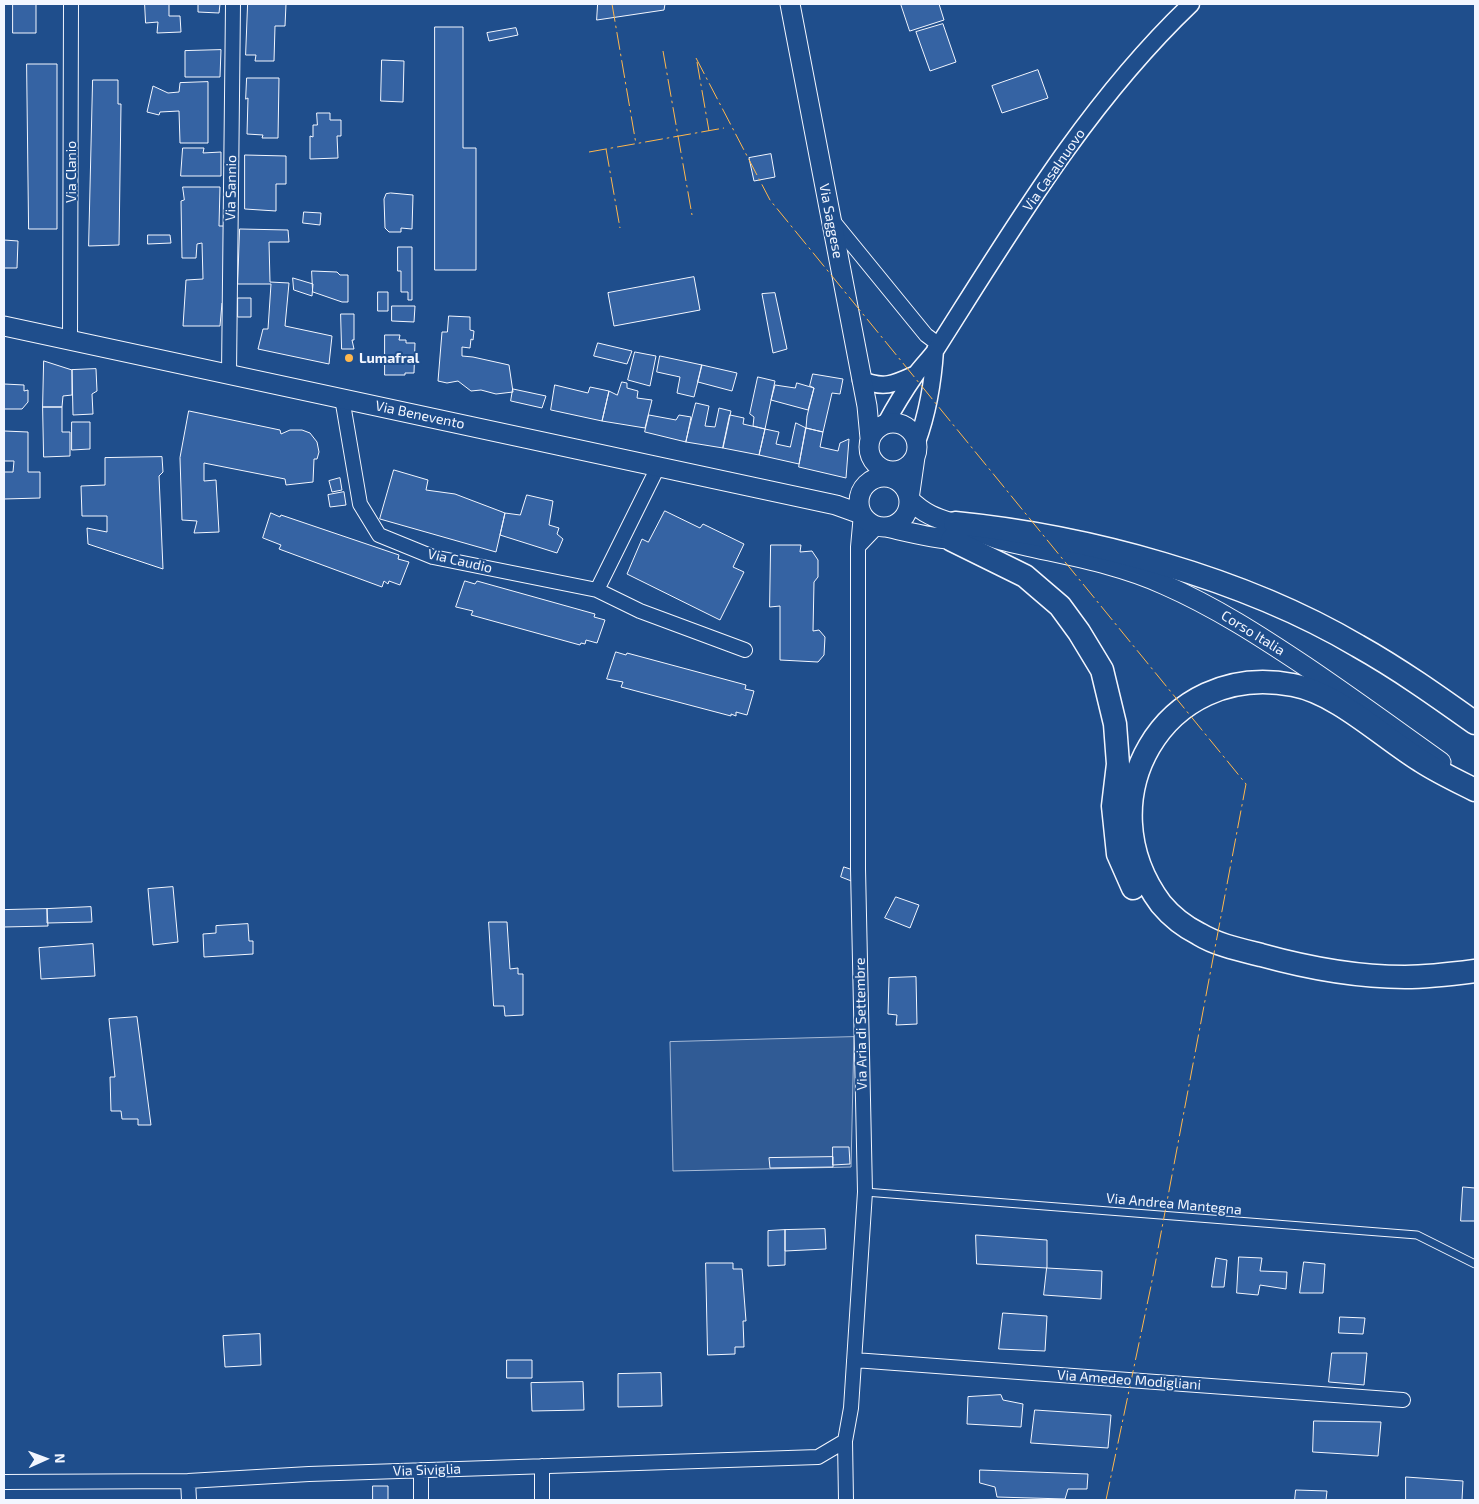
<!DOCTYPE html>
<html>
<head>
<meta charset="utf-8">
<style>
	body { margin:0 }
	#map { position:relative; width:1479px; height:1504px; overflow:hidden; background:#1f4e8c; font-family:"Exo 2",sans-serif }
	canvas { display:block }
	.frame { position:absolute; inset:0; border:5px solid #f2f6ff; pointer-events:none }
	.north { position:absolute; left:20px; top:1434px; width:50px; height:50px; -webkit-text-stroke:4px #1f4e8c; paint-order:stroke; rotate:88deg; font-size:14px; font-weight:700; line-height:20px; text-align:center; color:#f2f6ff }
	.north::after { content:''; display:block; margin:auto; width:18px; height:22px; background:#f2f6ff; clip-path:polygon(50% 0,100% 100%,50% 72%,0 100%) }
</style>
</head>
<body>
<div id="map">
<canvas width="1479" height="1504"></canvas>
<div class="frame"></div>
<div class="north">N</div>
</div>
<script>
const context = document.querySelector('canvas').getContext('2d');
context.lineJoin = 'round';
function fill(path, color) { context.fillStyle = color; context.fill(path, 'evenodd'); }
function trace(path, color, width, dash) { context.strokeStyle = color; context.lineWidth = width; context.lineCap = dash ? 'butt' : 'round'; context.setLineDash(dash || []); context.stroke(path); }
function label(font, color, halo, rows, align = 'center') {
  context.font = font + ' "Exo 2",sans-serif'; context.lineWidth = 4; context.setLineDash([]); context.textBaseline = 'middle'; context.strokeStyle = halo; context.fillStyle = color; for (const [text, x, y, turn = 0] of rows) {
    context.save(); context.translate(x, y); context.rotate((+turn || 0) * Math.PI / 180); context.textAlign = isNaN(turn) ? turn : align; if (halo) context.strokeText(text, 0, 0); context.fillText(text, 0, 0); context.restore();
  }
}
const built = new Path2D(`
	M854,1037L851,1167L673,1171L670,1042Z`);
fill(built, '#305b95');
trace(built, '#a8bbd7', 1);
const building = new Path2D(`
	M13,4H36V33H13Z
	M145,4H169V16H180L181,32L157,33L158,22L146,23Z
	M191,4H220L219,13L198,12V4Z
	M248,4H286L285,26H275L274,61H255L256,55H246Z
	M598,4H665L664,10L597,20Z
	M901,4H939L944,20L910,31Z
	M943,24L956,62L930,71L916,32Z
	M435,27H463V148H476V270H435Z
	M516,28L518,35L489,41L487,33Z
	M221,50L220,77H185V51Z
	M382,60L404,61L403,102L381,101Z
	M27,64H57V229H29Z
	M1038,70L1048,98L1002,113L992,86Z
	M247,78H279L278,138H262L263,135L247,134L248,98L246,99Z
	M93,80H118V104H121L119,245L89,246Z
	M208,82V143H180L179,111L160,112L159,115L147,112L153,86L168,93L179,92L180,83Z
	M317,113H330V120H341V136H337L338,158L310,159V136L313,137V125H317Z
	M183,148H204L203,153L221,152V176H181Z
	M771,154L775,177L754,181L749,158Z
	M245,155L286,156V184H276V211L245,209Z
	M183,187H220L219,226H225L226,303H222L220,326H183L186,280L203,279L202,243L197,244L196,258H182L181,201L184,200Z
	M391,193L413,195L412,229L401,228V232H389L385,228L384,199L386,194Z
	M304,212L321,213L320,225L303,223Z
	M240,229L288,230L289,242H269L270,282L289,283L285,326L332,336L329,364L258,349L263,329H268L271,284H238Z
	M148,235H170L171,243L148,244Z
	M4,240L18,241L17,268H4Z
	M398,247H412V300H408V292H401V271H398Z
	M312,271L337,272L340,275H348V302H342L313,292Z
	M694,277L700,310L614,326L608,293Z
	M293,278L313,284L312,296L294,290Z
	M378,292H388V311H378Z
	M775,293L787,349L773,353L762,294Z
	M238,298H251V317H238Z
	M392,306H415L414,322L392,321Z
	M341,314H354V340H352L354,349H342Z
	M449,316L470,317V330L474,331L473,340L471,339L470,348L462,347V356L473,357L509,365L513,392L496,394L481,390L471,391L458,381L447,383L438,381L442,332H447Z
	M385,335H400L399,340H406V343H415L414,373H405V375H385Z
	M598,343L632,351L627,364L594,356Z
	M635,352L656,356L650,386L628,380Z
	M660,356L702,365L694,397L677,393L680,377L657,372Z
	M44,361L72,370V395L63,396L62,407H43Z
	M702,365L737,373L732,391L698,382Z
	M96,369L97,391L92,394L93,414L73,415L72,370Z
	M813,374L843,379L840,394L832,393L823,432L806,428L807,416L814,388L810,386Z
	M758,377L775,381L765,429L753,426L754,417L750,414Z
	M622,382L627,383V388L638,391L637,398L652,400L645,428L602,421L609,391L617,395Z
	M797,383L814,388L808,410L771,400L775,385L795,388Z
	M4,384L24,385V391L28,390V402L22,409H4Z
	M555,385L588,393L590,387L609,391L602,421L551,410Z
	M513,389L546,396L542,408L511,401Z
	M696,403L709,406L705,426L715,427L719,408L731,411L723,448L686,442Z
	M43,407H62V432H70V456L44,457Z
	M189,411L280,430L281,434L290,430H302L310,433L317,442L319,452L317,459H314L313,482L286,485L285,479L204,463V481L216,480L219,532L194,533L197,521L182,520L180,458Z
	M649,415L676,420L679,415L691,417L686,442L645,432Z
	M730,415L744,418L743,424L765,429L759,455L723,448Z
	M72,422H90V449L72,450Z
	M796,423L806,428L799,464L759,455L765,429L779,432L776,444L790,447Z
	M806,428L823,432L820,447L838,451L840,443L849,439L846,478L799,467Z
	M4,431L28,432V472H40V498L4,499V472H13L14,461H4Z
	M162,457L163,472L159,476L163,569L88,544L87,528L107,532V516H82L81,486L105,485V458Z
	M394,470L428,480L426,490L455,494L505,513L496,552L380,519Z
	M340,478L342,490L332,492L329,481Z
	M344,492L346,505L330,507L328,495Z
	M527,495L553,501L549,525L559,528L557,534L563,539L557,553L500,535L505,513L520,515Z
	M665,511L700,528L703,524L744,544L733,567L744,572L720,620L627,574L642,539L648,542Z
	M271,513L280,517L281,515L399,555L398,559L409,562L400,585L389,581L388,584L384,581L382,587L279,549L281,545L263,538Z
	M771,545H801L800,552L812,551L818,560V577L814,582L813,631L819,630L825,637L824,655L818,662L780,660V606L770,607Z
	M465,581L475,584L477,581L595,614L594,617L605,620L597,643L586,640L585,644L581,643L580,645L471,615L473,611L456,607Z
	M616,652L626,655L627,653L746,685L745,689L754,691L747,715L736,712V716L731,714V716L621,687L623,682L607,679Z
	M844,867L853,870L854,882L841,877Z
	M173,887L178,942L153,945L148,889Z
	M896,897L919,905L910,928L885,918Z
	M91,907L92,922L47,923V909Z
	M47,909L48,926L4,927V910Z
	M489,922H507L510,969L518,968V974H523V1015L505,1016L504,1006H494Z
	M248,924L249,941H253V954L204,957L203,934L216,933V926Z
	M93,944L95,976L41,979L39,948Z
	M916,977L917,1024L896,1025L897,1015L888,1014L889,978Z
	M137,1017L151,1125H138V1119H122L121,1111H111L110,1077H115L109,1019Z
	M833,1147H849L850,1164L833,1165Z
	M833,1157V1167L770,1168L769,1158Z
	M1463,1187L1475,1188V1221H1461Z
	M825,1229L826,1249L785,1251V1230Z
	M785,1230V1265L768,1266V1231Z
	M976,1235L1047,1240V1268L977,1264Z
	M1239,1257L1262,1258L1260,1271L1287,1272L1286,1289L1260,1285L1258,1295L1237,1293Z
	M1216,1258L1227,1260L1224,1287H1212Z
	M1304,1262L1325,1264L1323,1293H1300Z
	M706,1263H733V1269H742L746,1321H743L744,1347H735V1354L708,1355Z
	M1047,1268L1102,1271L1101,1299L1044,1295Z
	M1003,1313L1047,1316L1045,1351L999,1349Z
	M1340,1317L1365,1318L1363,1334L1339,1333Z
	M260,1334L261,1365L225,1367L223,1336Z
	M1332,1353H1367L1364,1385L1329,1382Z
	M507,1360H532V1378H507Z
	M661,1373L662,1406L618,1407V1374Z
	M583,1382L584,1410L532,1411L531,1383Z
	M1001,1395L1003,1400L1023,1404L1021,1427L967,1424L968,1397Z
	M1035,1410L1111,1415L1108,1448L1031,1443Z
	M1314,1421L1381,1422L1378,1456L1313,1452Z
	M980,1470L1088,1474L1087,1489H1068L1065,1499L997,1497L995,1487L980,1483Z
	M1406,1477L1463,1481L1462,1500H1406Z
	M373,1486H388V1500H373Z
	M1296,1490L1327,1491L1326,1500H1295Z`);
fill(building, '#3563a3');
trace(building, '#f2f6ff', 1);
const service = new Path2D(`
	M865,1192L1417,1235L1475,1264`);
const minor = new Path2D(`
	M833,221L926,335L938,344
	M70,340L71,4
	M229,373L233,4
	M342,398L360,504L379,535L433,557L597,590L640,611L745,650
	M858,547L878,526
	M597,590L658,467
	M854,1360L1403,1400
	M542,1466V1500
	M188,1481L189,1500
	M4,1482L188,1481L309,1474L818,1457L845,1441
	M421,1500V1470
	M846,1500L845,1441L851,1408L865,1192L858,869V547L861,514`);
const tertiary = new Path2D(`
	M861,380C885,389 894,384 916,374
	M886,423C895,406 905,390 916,374C922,366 929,359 935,351C1012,230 1086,104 1191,4
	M917,442C928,412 933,382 935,350`);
const secondary = new Path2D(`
	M790,4L867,406L870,438
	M4,326L836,505L861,514
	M869 447a24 24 0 1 1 48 0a24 24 0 1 1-48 0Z
	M915,457L909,499C928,518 941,519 965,527C977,531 989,536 1001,540C1056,554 1113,561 1165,585C1215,607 1260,636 1305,666C1351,697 1396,730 1441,762
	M859 502a25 25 0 1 1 50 0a25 25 0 1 1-50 0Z
	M886,527C913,533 939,540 966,540`);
const trunk = new Path2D(`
	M955,523C1087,536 1243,578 1358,646C1399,669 1437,696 1475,723
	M952,540L1025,576L1060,606L1079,632L1102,670L1115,724L1118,764L1113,806L1118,854L1133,888
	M1475,790C1457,781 1438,772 1421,761C1382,737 1337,693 1293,685C1163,660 1084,801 1161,904C1171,916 1185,927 1199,934C1217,945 1241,950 1261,955C1308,968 1356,977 1405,977C1428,977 1452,974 1475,971`);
trace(service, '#f2f6ff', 9);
trace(minor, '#f2f6ff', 16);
trace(tertiary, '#f2f6ff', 19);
trace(secondary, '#f2f6ff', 21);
trace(trunk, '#f2f6ff', 25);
trace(service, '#1f4e8c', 7);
trace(minor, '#1f4e8c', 14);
trace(tertiary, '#1f4e8c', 16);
trace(secondary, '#1f4e8c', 19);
trace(trunk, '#1f4e8c', 22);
trace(new Path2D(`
	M612,4L636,144
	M663,51L692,215
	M696,58L770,200L1246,784L1151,1286L1106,1500
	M697,62L709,131
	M606,149L620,228
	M589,152L724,128`), '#ffb74d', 1, [18, 4, 2.5, 4]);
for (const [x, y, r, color] of [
	[349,358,5,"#ffb74d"]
]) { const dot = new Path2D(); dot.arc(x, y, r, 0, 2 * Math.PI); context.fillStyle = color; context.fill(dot); trace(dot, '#1f4e8c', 2); }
label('14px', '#f2f6ff', '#1f4e8c', [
	["Via Casalnuovo",1054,170,-55],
	["Via Clanio",71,172,-90],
	["Via Sannio",231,188,-89],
	["Via Saggese",831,221,79],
	["Via Benevento",420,415,12],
	["Via Caudio",460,561,13],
	["Corso Italia",1253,633,32],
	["Via Aria di Settembre",861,1024,-91],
	["Via Andrea Mantegna",1174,1204,5],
	["Via Amedeo Modigliani",1129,1380,4],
	["Via Siviglia",427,1470,-2]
]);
label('bold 14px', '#f2f6ff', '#1f4e8c', [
	["Lumafral",359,358]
], 'left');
</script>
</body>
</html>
